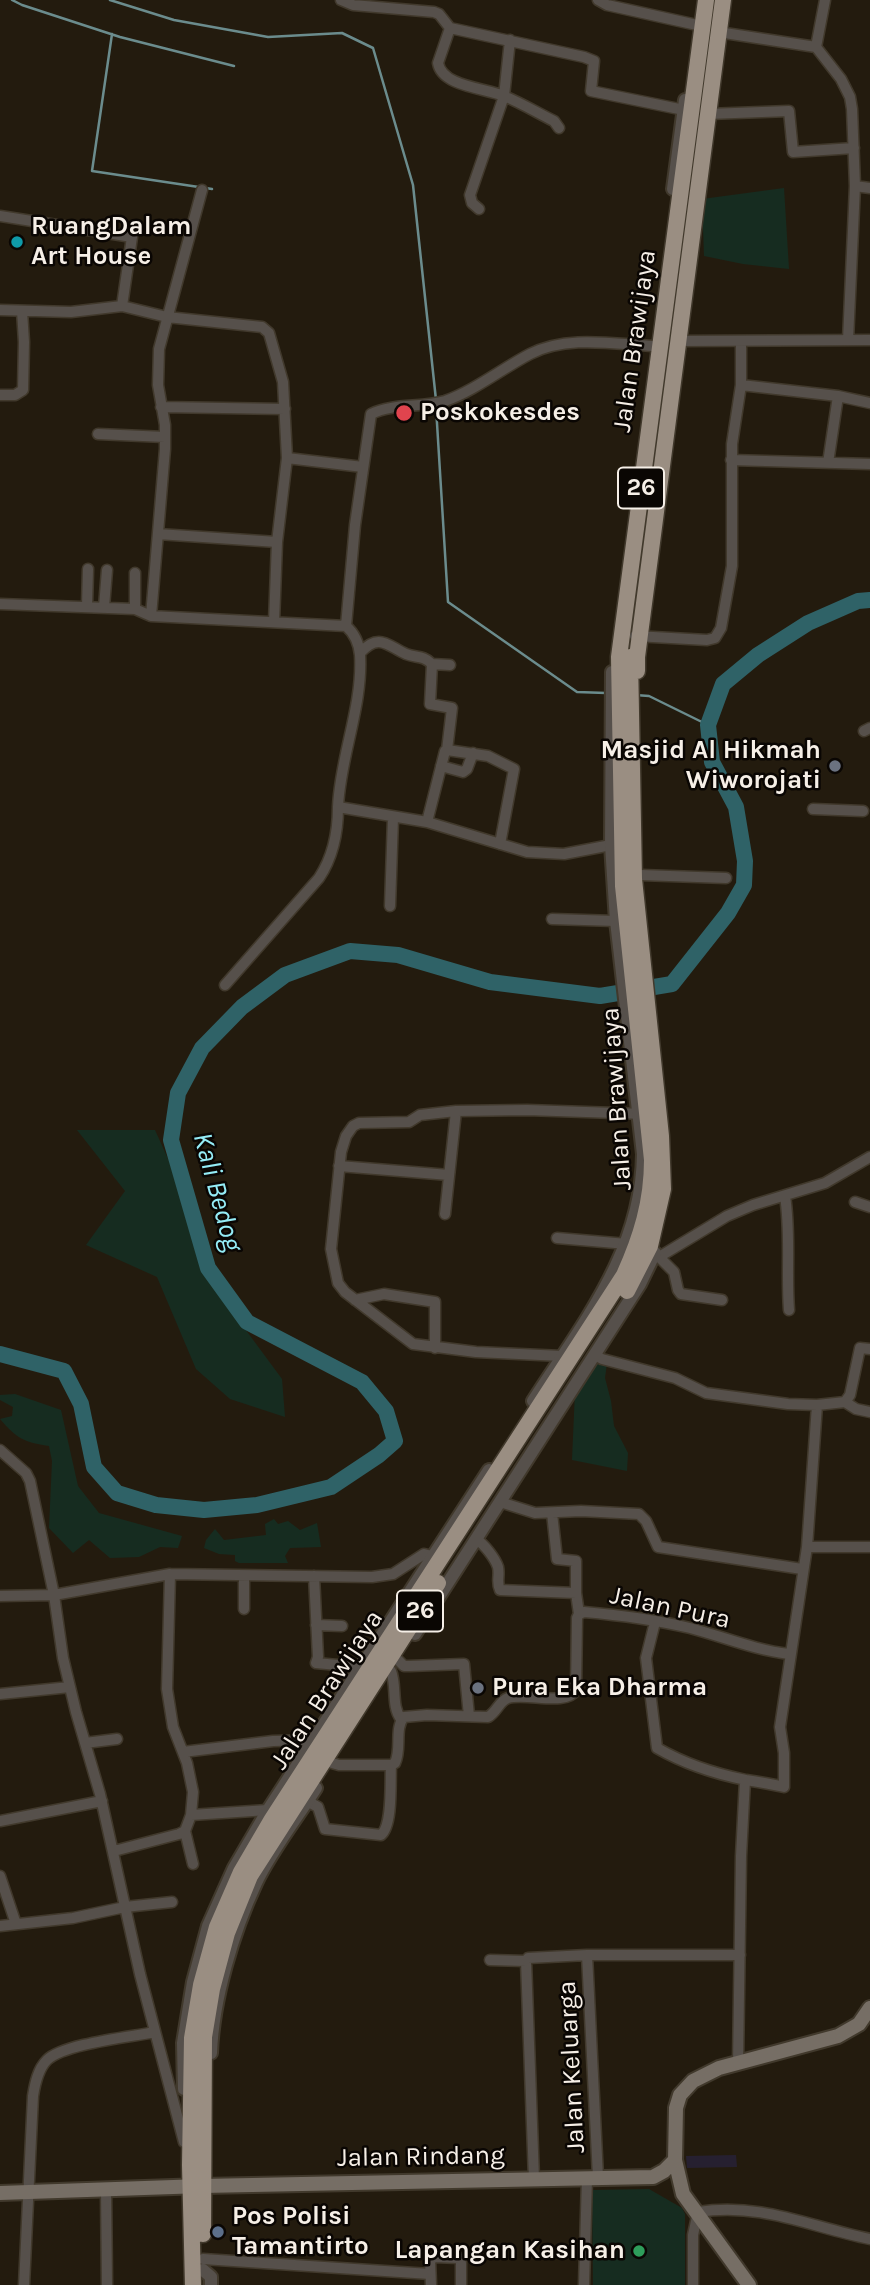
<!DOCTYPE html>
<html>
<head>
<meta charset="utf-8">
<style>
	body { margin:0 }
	canvas { display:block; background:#231b0e }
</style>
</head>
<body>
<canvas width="870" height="2285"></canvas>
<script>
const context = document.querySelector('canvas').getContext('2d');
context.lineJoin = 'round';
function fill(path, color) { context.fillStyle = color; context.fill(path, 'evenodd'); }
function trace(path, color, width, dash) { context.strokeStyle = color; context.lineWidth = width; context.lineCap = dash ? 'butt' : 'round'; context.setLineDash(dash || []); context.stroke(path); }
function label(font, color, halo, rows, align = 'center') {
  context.font = font + ' Karla,sans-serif'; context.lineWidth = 5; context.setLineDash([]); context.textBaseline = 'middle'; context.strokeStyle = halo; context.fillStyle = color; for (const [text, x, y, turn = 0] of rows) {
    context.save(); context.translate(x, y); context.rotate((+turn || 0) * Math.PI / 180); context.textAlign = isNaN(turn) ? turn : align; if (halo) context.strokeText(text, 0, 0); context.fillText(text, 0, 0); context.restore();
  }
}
fill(new Path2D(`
	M736,2155L737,2167L687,2168L686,2156Z`), '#262030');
fill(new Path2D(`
	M784,188L789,269L743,264L704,256L702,199Z
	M77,1130H155L169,1161L203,1272L282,1379L285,1417L230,1399L196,1369L157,1277L86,1245L125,1191Z
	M596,1361L607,1363L605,1378L611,1401L614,1426L628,1453L627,1471L572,1460L575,1391Z
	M15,1394L61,1410L78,1486L99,1513L182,1536L178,1548L160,1547L139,1557L110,1558L89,1540L73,1553L49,1528L52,1461L49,1446C24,1442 17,1439 0,1419L12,1416L13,1407L0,1400V1395Z
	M274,1519L278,1524L288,1521L300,1530L317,1523L321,1547L290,1548L285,1556L288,1563H239L235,1561V1555L219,1554L204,1548L206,1540L215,1529L224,1540L266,1535L265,1524Z
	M649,2189L682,2208L685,2214V2285H593L592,2190Z`), '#162c20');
trace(new Path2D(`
	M12,0L22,5L120,37L234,66
	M110,0L174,20L268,37L342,33L373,48L413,185L436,400
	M112,34L92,171L212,189
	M436,407L448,602L577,692L606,693
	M635,695L649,696L708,725`), '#6b8c8d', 2.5);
trace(new Path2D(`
	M0,1354L64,1371L81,1404L94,1467L117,1493L156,1505L204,1510L257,1505L331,1487L379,1455L395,1441L386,1411L362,1382L247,1322L208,1268L171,1140L178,1093L202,1048L242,1007L285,975L350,951L398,955L490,982L600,996L672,984L728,913L744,885L745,861L736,807L712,762L708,725L723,684L758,655L808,623L858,601L870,600`), '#2f6267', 16);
const minor = new Path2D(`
	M341,0L353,5L434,12L439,14L450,28L584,57L594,61L591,91L684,110
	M598,0L607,5L697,25
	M825,0L816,47L841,79L850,97L852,109L855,186L848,340
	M450,28L438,63C442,87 486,88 504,96C521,103 538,113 554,121L559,128
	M718,32L816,47
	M708,114L789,111L793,152L854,148
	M855,186L870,188
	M479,209L472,203L470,195L504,96L510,40
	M0,216L132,237L122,306L167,317L262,327L269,333L283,382L287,458L277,542L274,622
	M0,310L71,312L122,306
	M678,341L870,340
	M741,385L838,396L870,403
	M0,395H15L23,390L24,342L22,311
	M161,407L285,409
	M98,434L165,437
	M287,458L363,467
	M731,460L870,464
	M828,463L838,396
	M158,534L277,542
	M0,604L135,609L151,616L346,626C354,633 359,644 360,655C363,706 340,757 338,807L427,822L527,852L564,854L611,845
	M87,606L88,569
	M104,607L107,570
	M135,609V573
	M151,616L165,449V425L158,385L159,349L202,190
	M346,626L355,525L371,414C393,403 421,408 445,401C474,391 503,368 530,354C567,335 613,344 653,346
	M635,636L707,640L715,638L721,628L732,566V444L741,385V341
	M360,653C379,632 388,646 406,654C416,658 423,655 432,664L430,704L452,708L447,750L445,751L427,822
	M432,664L450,665
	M864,731L870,728
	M447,750L488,756L514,769L500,844
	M441,766L463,772L467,769L473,753
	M813,809L863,811
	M641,875L726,878
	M390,906L393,818
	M552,919L616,921
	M225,985L319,878C333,857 338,832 338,807
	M339,1166L449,1175
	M785,1196C791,1234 786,1272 789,1310
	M855,1202L870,1207
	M445,1214L456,1111
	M557,1238L627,1244
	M653,1257H659L727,1216L753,1205L825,1183L870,1157
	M659,1257L674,1272L678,1290L681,1294L722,1300
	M355,1300L384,1294L435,1302V1348
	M595,1355L602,1359L675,1378L706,1393L788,1404L817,1405L845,1402L850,1395L860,1348L870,1349
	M562,1356L476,1352L413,1344L345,1292L338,1283L331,1249L341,1152L346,1136L353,1126L359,1123L409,1122L420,1115L456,1111L527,1110L645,1114
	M845,1402L856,1409L870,1412
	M0,1450L26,1473L30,1481L54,1595L63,1658L76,1712L100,1794L140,1974L184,2142
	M500,1502L535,1513L581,1511L639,1514L646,1521L658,1547L802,1569
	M552,1513L557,1559L576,1561V1593L579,1614
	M476,1539C484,1544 495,1558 498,1567C500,1576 496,1582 500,1590L576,1593
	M807,1547L817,1405
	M314,1576L318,1657L316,1663L359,1667
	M0,1596L54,1595L170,1574L372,1577L393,1574L424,1554L432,1556
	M244,1609V1576
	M655,1622L646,1658L657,1748C683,1763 716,1774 746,1780C759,1782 771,1784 784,1787V1753L780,1727L807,1547H870
	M316,1625L342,1626
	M398,1660L404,1666H409L464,1664L469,1716
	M391,1671C397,1686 391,1706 401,1719
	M0,1694L70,1687
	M85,1743L117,1739
	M183,1752L273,1741L313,1740
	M332,1763L339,1765H391L395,1763C402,1749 394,1728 404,1717L427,1715L488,1717C497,1712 499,1701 508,1698C526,1692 566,1707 576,1690L577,1618L579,1614L584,1612C619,1615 656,1620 690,1628C724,1637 755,1650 789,1654
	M307,1801L318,1807L325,1829L381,1835C393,1825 390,1782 391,1765
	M191,1815L268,1810
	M0,1821L102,1801
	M185,1831L193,1864
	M114,1851L179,1834L185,1831L191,1815L193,1792L187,1763L173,1727L167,1689L170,1574
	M0,1876L16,1924
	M0,1926L73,1918L125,1907L172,1902
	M587,1955L598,2177
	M490,1960L526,1961L528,1958L587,1955H740
	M526,1961L534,2179
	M738,2064L741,1856L745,1780
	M106,2189L107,2285
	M203,2259L430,2274
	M24,2285L33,2096C35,2083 38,2069 47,2060C63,2044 130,2037 155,2032
	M431,2285L430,2260L435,2257L459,2258L461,2263V2285
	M584,2285L587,2178
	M693,2285V2235L698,2212C761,2202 810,2227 870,2239`);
const tertiary = new Path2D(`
	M673,189L685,100
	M533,1401C583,1323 642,1251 643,1154L616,921L611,845L612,672
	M415,1634L640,1284L655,1253
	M211,2053C213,1999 233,1932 256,1883C271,1851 297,1818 316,1788
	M184,2089L183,2043L193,1982L208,1926L234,1868L268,1810L489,1470
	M203,2270L211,2277V2285`);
const secondary = new Path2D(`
	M0,2193L202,2186L653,2177L664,2171L675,2160
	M749,2285L683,2194L675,2160L676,2108L680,2095L693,2081L719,2068L838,2036L859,2024L870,2008`);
const trunk = new Path2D(`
	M637,671V657L723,0
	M627,1291L650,1246L663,1189L661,1136L634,879L630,657
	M203,2234L204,2037L212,1989L227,1933L250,1876L438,1583
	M193,2285L190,2165L192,2038L201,1985L217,1927L241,1872L272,1819L624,1275C641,1238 652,1202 652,1160L623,886L619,657L706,0`);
trace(minor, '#41392c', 13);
trace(tertiary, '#41392c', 16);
trace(secondary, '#41392c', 18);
trace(trunk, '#41392c', 19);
trace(minor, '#56504b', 10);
trace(tertiary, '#56504b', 12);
trace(secondary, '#766e65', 14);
trace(trunk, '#9a8e82', 16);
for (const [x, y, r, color] of [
	[17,242,7,"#0f9aa8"],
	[404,413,9,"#e0444e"],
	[835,766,7,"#6b7280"],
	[478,1688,7,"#6b7280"],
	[218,2232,7,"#5c6f8a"],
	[639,2251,7,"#2e9e5b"]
]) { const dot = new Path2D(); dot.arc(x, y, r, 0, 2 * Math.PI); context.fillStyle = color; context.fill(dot); trace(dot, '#0a0603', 2.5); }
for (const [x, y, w] of [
	[641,488,46],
	[420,1611,46]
]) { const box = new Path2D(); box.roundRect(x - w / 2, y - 20.5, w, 41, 5); context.fillStyle = '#0a0603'; context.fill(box); trace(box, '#f6efe7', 2); }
label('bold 24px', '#f6efe7', null, [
	["26",641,488],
	["26",420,1611]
]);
label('bold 26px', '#f6efe7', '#0a0603', [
	["RuangDalam",31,227],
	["Art House",31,257],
	["Poskokesdes",420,413],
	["Masjid Al Hikmah",821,751,"right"],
	["Wiworojati",821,781,"right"],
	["Pura Eka Dharma",492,1688],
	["Pos Polisi",232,2217],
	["Tamantirto",232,2247],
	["Lapangan Kasihan",625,2251,"right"]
], 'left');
label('26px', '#f6efe7', '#0a0603', [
	["Jalan Brawijaya",635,341,-82],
	["Jalan Brawijaya",617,1099,-94],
	["Jalan Pura",670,1608,12],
	["Jalan Brawijaya",327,1690,-57],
	["Jalan Keluarga",572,2067,-93],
	["Jalan Rindang",421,2157,-1]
]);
label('italic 28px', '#95edf7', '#0a0603', [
	["Kali Bedog",217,1192,75]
]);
</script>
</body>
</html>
